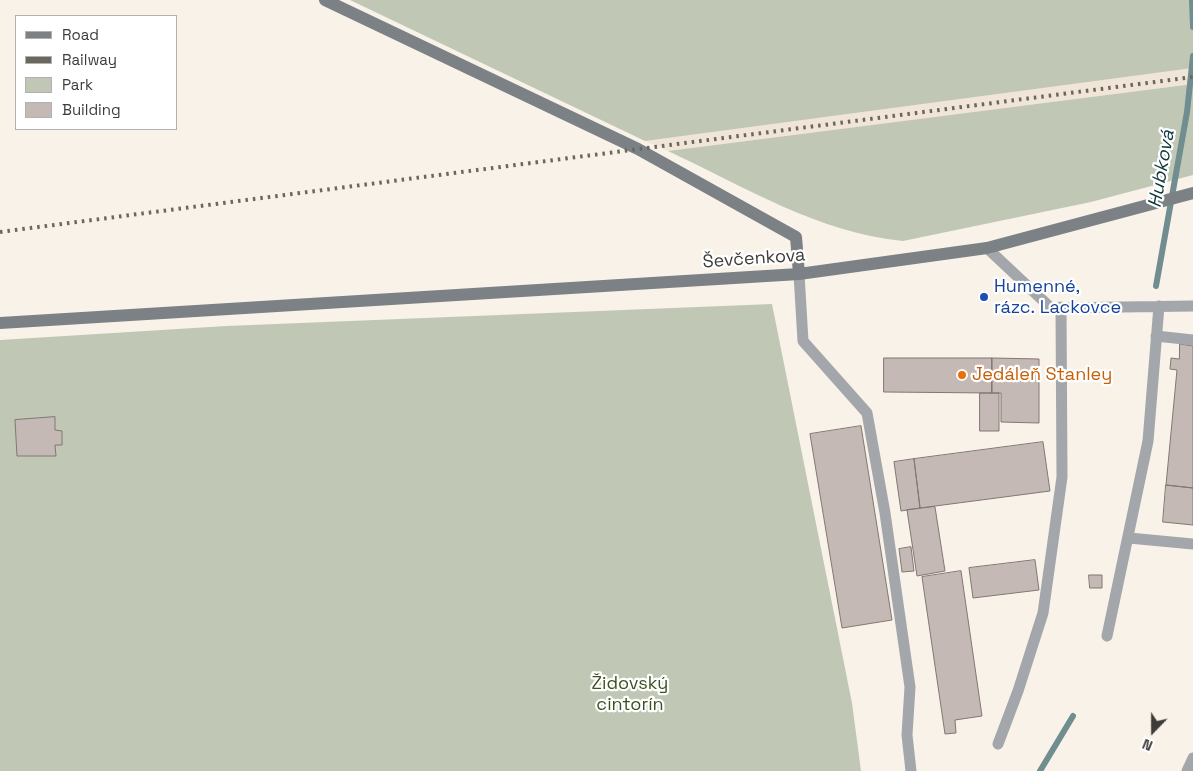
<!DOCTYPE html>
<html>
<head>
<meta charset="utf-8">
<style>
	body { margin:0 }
	#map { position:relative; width:1193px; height:771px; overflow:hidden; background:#f9f2e9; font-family:"Space Grotesk",sans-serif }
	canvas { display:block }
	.legend { position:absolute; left:15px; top:15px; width:162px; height:115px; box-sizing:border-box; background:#fff; border:1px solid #b2b1af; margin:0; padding:6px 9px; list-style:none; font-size:15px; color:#3e3c38 }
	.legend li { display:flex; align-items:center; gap:10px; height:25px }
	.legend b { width:25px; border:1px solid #b2b1af }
	.north { position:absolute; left:1128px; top:706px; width:50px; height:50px; -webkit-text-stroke:4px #fff; paint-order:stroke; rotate:202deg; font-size:14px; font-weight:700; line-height:20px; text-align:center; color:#3e3c38 }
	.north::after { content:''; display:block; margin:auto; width:18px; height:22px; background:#3e3c38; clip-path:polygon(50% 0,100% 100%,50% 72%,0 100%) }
</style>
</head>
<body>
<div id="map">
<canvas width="1193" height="771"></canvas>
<ul class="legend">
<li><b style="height:6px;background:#7c8186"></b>Road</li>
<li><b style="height:6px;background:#6a6761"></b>Railway</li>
<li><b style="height:14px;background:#c0c8b5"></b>Park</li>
<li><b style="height:14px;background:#c4b9b5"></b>Building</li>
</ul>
<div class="north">N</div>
</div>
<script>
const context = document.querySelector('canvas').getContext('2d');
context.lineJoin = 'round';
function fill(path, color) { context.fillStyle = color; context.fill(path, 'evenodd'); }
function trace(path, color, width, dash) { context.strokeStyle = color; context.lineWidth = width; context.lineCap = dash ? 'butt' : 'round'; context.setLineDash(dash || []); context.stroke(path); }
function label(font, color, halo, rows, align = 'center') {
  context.font = font + ' "Space Grotesk",sans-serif'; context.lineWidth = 4.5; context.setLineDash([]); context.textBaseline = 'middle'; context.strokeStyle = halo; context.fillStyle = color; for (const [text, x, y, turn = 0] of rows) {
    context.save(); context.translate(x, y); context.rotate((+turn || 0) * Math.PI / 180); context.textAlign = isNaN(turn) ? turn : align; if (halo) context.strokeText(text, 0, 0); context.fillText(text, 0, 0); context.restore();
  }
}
fill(new Path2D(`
	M1193,68V84L668,151L645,141Z`), '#f0e5d6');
fill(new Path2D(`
	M350,0H1193V68L645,141Z
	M1193,84V175L1091,202L903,241C819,233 743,186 668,151Z
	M772,304L852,703L861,771H0V340L226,326Z`), '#c0c8b5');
trace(new Path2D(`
	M1192,0L1193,27
	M1156,286L1187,112L1193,56
	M1040,771L1073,716`), '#708d8f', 6);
const building = new Path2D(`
	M1180,344L1193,346V488L1166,485L1177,370L1170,369L1171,358L1179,359Z
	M884,358H992V393L884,392Z
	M992,358L1039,359V423L1001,422V393H992Z
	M980,393H999V431H980Z
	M55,417V430L62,431V445H55L56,456H17L15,420Z
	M861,426L892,620L842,628L810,434Z
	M1043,442L1050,491L920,508L914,459Z
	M914,459L920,508L901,511L894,462Z
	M1166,485L1193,488V525L1163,522Z
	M935,507L945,571L917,576L907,510Z
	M911,547L914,571L902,572L899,549Z
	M1035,560L1039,590L973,598L969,568Z
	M961,571L982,716L955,720L956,733L945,734L922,577Z
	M1089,575H1102V588H1090Z`);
fill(building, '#c4b9b5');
trace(building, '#817773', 1);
trace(new Path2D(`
	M987,248L1051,308L1193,306
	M799,274L803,341L867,413L885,513L910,687L907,735L911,771
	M1156,336L1193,340
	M1129,538L1193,544
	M1107,636L1148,441L1159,306
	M998,744L1018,691L1043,613L1062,477L1061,307
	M1187,771L1193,758`), '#a3a6aa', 11);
trace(new Path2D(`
	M325,0L638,149L796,237L799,274
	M0,323L799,274L987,248L1193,193`), '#7c8186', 12);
trace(new Path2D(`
	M0,232L1193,77`), '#6a6761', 4, [2.5, 5]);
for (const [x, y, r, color] of [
	[984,297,5,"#1a4fb4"],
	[962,375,5,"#e8710a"]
]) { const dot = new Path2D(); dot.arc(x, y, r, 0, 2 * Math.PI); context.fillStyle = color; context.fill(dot); trace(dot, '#fff', 2); }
label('18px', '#3e3c38', '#fff', [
	["Ševčenkova",754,259,-4]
]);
label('18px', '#164399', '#fff', [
	["Humenné,",994,287],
	["rázc. Lackovce",994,308]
], 'left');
label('18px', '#c56008', '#fff', [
	["Jedáleň Stanley",972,375]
], 'left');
label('18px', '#3d4f1f', '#fff', [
	["Židovský",630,684],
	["cintorín",630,705]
]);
label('italic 19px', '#0f393d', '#fff', [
	["Hubková",1162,169,-80]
]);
</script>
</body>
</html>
